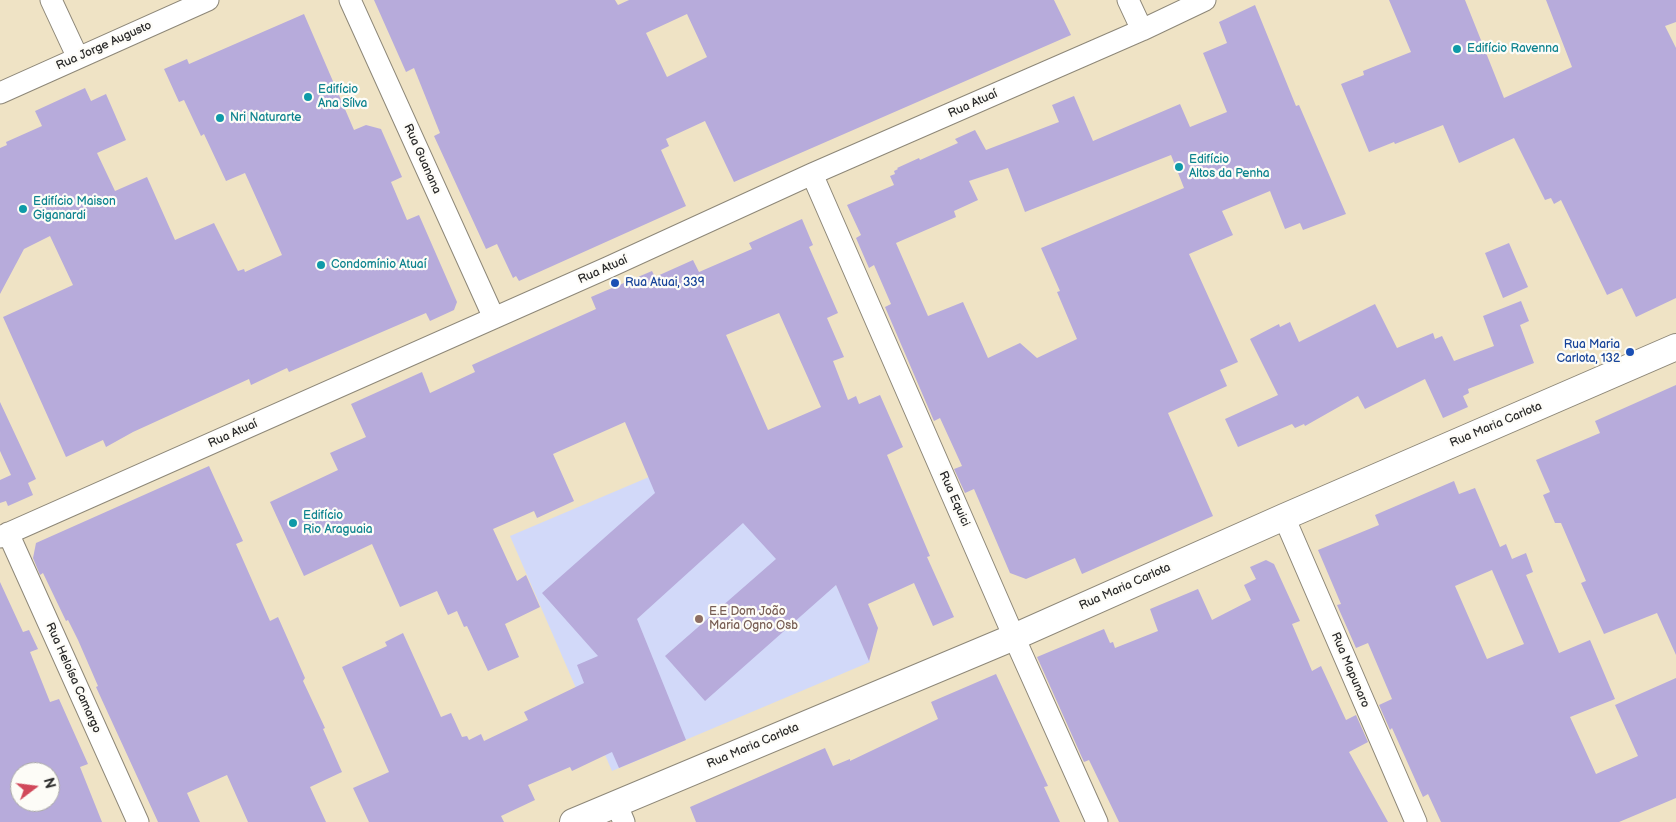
<!DOCTYPE html>
<html>
<head>
<meta charset="utf-8">
<style>
	body { margin:0 }
	#map { position:relative; width:1676px; height:822px; overflow:hidden; background:#efe3c5; font-family:"Balsamiq Sans",sans-serif }
	canvas { display:block }
	.north { position:absolute; left:10px; top:762px; width:50px; height:50px; box-sizing:border-box; background:#fdfcf7; border:1px solid #a9a8a5; border-radius:50%; rotate:75deg; font-size:14px; font-weight:700; line-height:20px; text-align:center; color:#2b2b2b }
	.north::after { content:''; display:block; margin:auto; width:18px; height:22px; background:#d1495b; clip-path:polygon(50% 0,100% 100%,50% 72%,0 100%) }
</style>
</head>
<body>
<div id="map">
<canvas width="1676" height="822"></canvas>
<div class="north">N</div>
</div>
<script>
const context = document.querySelector('canvas').getContext('2d');
context.lineJoin = 'round';
function fill(path, color) { context.fillStyle = color; context.fill(path, 'evenodd'); }
function trace(path, color, width, dash) { context.strokeStyle = color; context.lineWidth = width; context.lineCap = dash ? 'butt' : 'round'; context.setLineDash(dash || []); context.stroke(path); }
function label(font, color, halo, rows, align = 'center') {
  context.font = font + ' "Balsamiq Sans",sans-serif'; context.lineWidth = 4.5; context.setLineDash([]); context.textBaseline = 'middle'; context.strokeStyle = halo; context.fillStyle = color; for (const [text, x, y, turn = 0] of rows) {
    context.save(); context.translate(x, y); context.rotate((+turn || 0) * Math.PI / 180); context.textAlign = isNaN(turn) ? turn : align; if (halo) context.strokeText(text, 0, 0); context.fillText(text, 0, 0); context.restore();
  }
}
fill(new Path2D(`
	M786,470L870,662L612,771L510,536L649,477Z`), '#d2d9f9');
fill(new Path2D(`
	M374,0H615L618,5L629,0H1054L1071,35L734,182L705,121L666,139L669,146L661,150L686,206L519,281L516,276L513,278L497,244L486,249L434,136L440,133L414,68L406,72ZM687,14L707,57L667,77L646,33Z
	M1389,0H1465L1504,98L1572,67L1546,0H1676V22L1665,26L1676,48V298L1636,317L1622,288L1607,295L1561,200L1554,204L1551,198L1545,200L1514,138L1459,163L1443,125L1395,144L1394,142L1369,152L1341,84L1364,75L1363,71L1411,52Z
	M1255,5L1296,106L1299,105L1346,214L1303,230L1300,223L1285,229L1270,191L1222,211L1233,235L1189,254L1238,362L1220,370L1227,386L1168,413L1213,516L1082,574L1075,558L1026,579L1010,573L974,489L965,493L954,469L962,466L940,418L934,421L885,307L891,304L874,265L869,268L856,238L861,235L847,205L894,185L890,176L895,174L894,171L898,169L897,168L919,158L920,160L958,143L955,139L975,130L986,150L1059,122L1052,105L1074,96L1093,141L1180,104L1190,127L1227,112L1203,53L1227,43L1219,22ZM1171,155L1184,188L1041,248L1060,291L1057,292L1077,339L1037,358L1020,343L988,358L963,302L928,316L896,243L956,217L954,211L978,200L969,181L1008,168L1025,212Z
	M304,14L354,130L366,125L381,129L402,177L391,182L407,220L419,215L457,302L454,310L430,321L426,313L289,372L287,368L251,385L249,379L133,432L106,447L103,440L66,457L3,317L73,285L50,236L24,249L0,294V148L7,145L6,142L42,126L35,111L85,88L91,101L106,94L126,140L97,153L115,191L147,177L175,240L214,223L238,271L244,269L245,272L282,255L245,173L226,181L204,134L201,136L184,100L179,102L164,69L187,59L189,64Z
	M802,219L813,245L809,247L838,313L827,318L844,357L833,361L848,400L856,396L859,404L880,395L903,447L887,455L930,556L927,557L954,617L933,626L914,583L868,604L878,628L869,661L836,585L705,701L665,656L776,559L743,523L637,619L686,740L619,768L612,752L572,771L570,767L528,785L535,800L501,816L504,822H369L353,788L389,772L342,667L387,646L385,642L403,633L441,717L451,713L462,737L467,736L469,740L481,734L484,741L528,720L524,712L584,683L577,665L598,656L542,593L655,493L625,422L553,454L574,501L537,518L534,511L493,529L517,581L526,575L540,607L505,624L519,657L488,671L467,626L464,627L457,611L448,615L437,591L400,607L372,544L304,576L270,502L338,470L330,453L366,437L351,404L422,372L430,393L475,372L472,365L596,309L591,297L652,271L655,277L693,260L699,272L752,249L749,243ZM779,313L821,407L768,430L726,335Z
	M1509,243L1528,287L1503,298L1485,253Z
	M1521,301L1529,321L1520,325L1534,363L1468,389L1469,393L1463,396L1468,407L1443,418L1425,379L1365,409L1358,396L1305,426L1304,424L1295,428L1292,424L1238,447L1225,419L1278,395L1250,339L1279,324L1280,327L1290,322L1299,342L1375,304L1397,348L1433,333L1435,339L1442,336L1454,361L1494,346L1483,316Z
	M1676,385V655L1657,613L1604,634L1581,583L1586,581L1561,523H1555L1543,495L1550,492L1536,460L1600,433L1595,421Z
	M0,402L36,479L28,483L33,495L8,506L6,501L0,503V480L11,475L0,451Z
	M209,466L243,541L236,544L270,621L278,617L305,678L303,681L325,728L323,729L342,772L310,787L326,822H248L227,775L187,793L200,822H158L96,687L98,686L78,640L68,620L66,621L43,573L40,575L33,558L36,543Z
	M1454,481L1459,494L1475,488L1500,547L1506,544L1512,559L1526,553L1533,572L1526,575L1559,653L1590,640L1615,699L1570,717L1596,774L1638,756L1615,705L1676,678V798L1619,822H1441L1428,794L1423,797L1392,728L1390,730L1379,705L1392,699L1368,643L1356,648L1337,605L1341,604L1318,550L1379,525L1375,515ZM1492,570L1524,644L1487,659L1455,586Z
	M1266,560L1274,564L1300,621L1292,624L1312,671L1321,666L1346,720L1356,715L1368,742L1349,752L1388,822H1119L1089,760L1084,762L1037,657L1104,629L1110,643L1113,642L1115,648L1158,631L1150,609L1198,589L1212,620L1251,600L1244,585L1256,579L1250,567Z
	M0,582L23,632L29,630L38,649L30,652L50,702L59,699L88,764L80,767L102,822H0ZM20,772H50V802H20Z
	M996,674L1048,786L1044,787L1060,822H696L690,807L825,748L833,766L850,759V761L938,719L931,702Z`), '#b7abdb');
const minor = new Path2D(`
	M51,0L78,58
	M350,0L494,318
	M1128,0L1142,30
	M0,93L208,0
	M812,174L1014,637L1097,822
	M1284,517L1416,822
	M8,533L138,822
	M0,537L609,267L812,174L1142,30L1205,0
	M616,803L624,822`);
const tertiary = new Path2D(`
	M573,822L1014,637L1284,517L1676,347`);
trace(minor, '#8d8778', 23);
trace(tertiary, '#8d8778', 28);
trace(minor, '#fff', 21);
trace(tertiary, '#fff', 26);
for (const [x, y, r, color] of [
	[1457,49,5,"#0f9aa8"],
	[308,97,5,"#0f9aa8"],
	[220,118,5,"#0f9aa8"],
	[1179,167,5,"#0f9aa8"],
	[23,209,5,"#0f9aa8"],
	[321,265,5,"#0f9aa8"],
	[615,283,5,"#1a4fb4"],
	[1630,352,5,"#1a4fb4"],
	[293,523,5,"#0f9aa8"],
	[699,619,5,"#8d6e63"]
]) { const dot = new Path2D(); dot.arc(x, y, r, 0, 2 * Math.PI); context.fillStyle = color; context.fill(dot); trace(dot, '#fdfcf7', 2); }
label('12px', '#2b2b2b', '#fdfcf7', [
	["Rua Jorge Augusto",104,46,-24],
	["Rua Atuaí",973,104,-24],
	["Rua Guanana",422,159,66],
	["Rua Atuaí",603,270,-24],
	["Rua Maria Carlota",1496,425,-23],
	["Rua Atuaí",233,434,-24],
	["Rua Equici",954,499,66],
	["Rua Maria Carlota",1125,587,-24],
	["Rua Mapunaro",1350,670,67],
	["Rua Heloísa Camargo",73,678,66],
	["Rua Maria Carlota",753,746,-23]
]);
label('12px', '#0d838f', '#fdfcf7', [
	["Edifício Ravenna",1467,49],
	["Edifício",318,90],
	["Ana Sílva",318,104],
	["Nri Naturarte",230,118],
	["Edifício",1189,160],
	["Altos da Penha",1189,174],
	["Edifício Maison",33,202],
	["Giganardi",33,216],
	["Condomínio Atuaí",331,265],
	["Edifício",303,516],
	["Rio Araguaia",303,530]
], 'left');
label('12px', '#164399', '#fdfcf7', [
	["Rua Atuai, 339",625,283],
	["Rua Maria",1620,345,"right"],
	["Carlota, 132",1620,359,"right"]
], 'left');
label('12px', '#785e54', '#fdfcf7', [
	["E.E Dom João",709,612],
	["Maria Ogno Osb",709,626]
], 'left');
</script>
</body>
</html>
